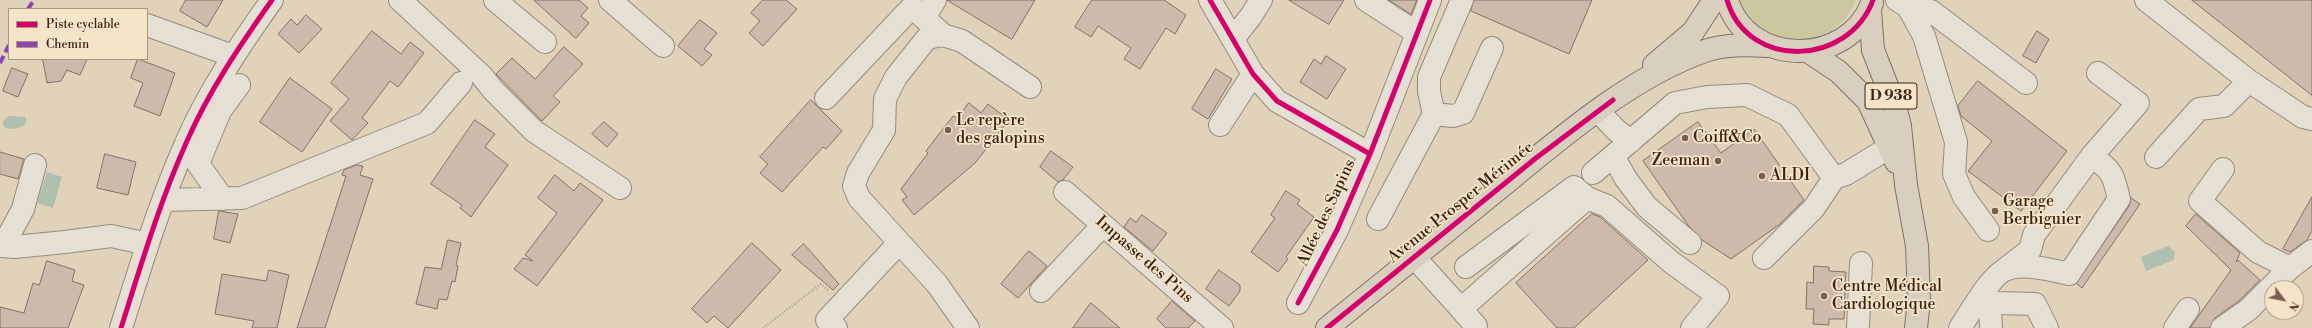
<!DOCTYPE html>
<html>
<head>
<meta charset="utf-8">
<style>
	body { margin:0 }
	#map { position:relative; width:2312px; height:328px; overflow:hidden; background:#e1d2ba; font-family:"Libre Bodoni",serif }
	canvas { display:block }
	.legend { position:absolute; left:8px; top:8px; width:140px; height:52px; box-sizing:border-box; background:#f6e4c8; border:1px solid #ab9681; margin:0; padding:5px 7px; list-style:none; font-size:12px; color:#3b2216 }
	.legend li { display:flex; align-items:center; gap:8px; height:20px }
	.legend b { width:20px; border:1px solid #ab9681 }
	.north { position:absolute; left:2264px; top:280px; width:40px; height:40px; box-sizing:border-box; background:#f6e4c8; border:1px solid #ab9681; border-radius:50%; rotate:122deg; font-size:11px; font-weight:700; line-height:16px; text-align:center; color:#3b2216 }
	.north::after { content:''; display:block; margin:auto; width:14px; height:18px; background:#75604f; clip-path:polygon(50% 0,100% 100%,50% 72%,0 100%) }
</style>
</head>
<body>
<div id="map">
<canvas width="2312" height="328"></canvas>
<ul class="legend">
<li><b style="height:5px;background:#d6006c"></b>Piste cyclable</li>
<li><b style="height:5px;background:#8e44ad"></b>Chemin</li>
</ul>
<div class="north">N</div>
</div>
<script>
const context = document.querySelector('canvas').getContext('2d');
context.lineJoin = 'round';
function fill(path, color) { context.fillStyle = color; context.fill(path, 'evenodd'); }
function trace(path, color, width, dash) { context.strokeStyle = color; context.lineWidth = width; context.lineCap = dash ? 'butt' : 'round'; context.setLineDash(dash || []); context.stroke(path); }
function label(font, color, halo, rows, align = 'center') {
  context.font = font + ' "Libre Bodoni",serif'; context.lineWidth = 3.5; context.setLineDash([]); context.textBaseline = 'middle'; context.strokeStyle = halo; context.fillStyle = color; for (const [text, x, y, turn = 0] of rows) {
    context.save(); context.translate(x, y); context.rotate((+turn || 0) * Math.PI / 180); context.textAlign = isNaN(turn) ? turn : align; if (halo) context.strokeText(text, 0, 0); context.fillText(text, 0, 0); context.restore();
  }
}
fill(new Path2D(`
	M1739,0H1856C1836,53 1760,53 1739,0Z`), '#cbc79f');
fill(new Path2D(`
	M8,116L26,117V123C23,128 11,130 5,128L2,122Z
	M47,172L62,177L53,208L37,203Z
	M2168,246L2175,252L2174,260L2146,271L2141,257Z`), '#b0c0ae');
const building = new Path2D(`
	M186,0H223L207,27L180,11Z
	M534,0H579L588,8L581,16L589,23L576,38Z
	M763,0H786L797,9L763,46L749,33L760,21L751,13Z
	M947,0H1035L1012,39Z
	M1092,0H1164L1186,15L1175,34L1166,28L1140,69L1124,59L1131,48L1098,26L1091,37L1075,27Z
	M1289,0H1344L1329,24Z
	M1389,0H1417L1411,14Z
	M1474,0H1592L1569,54L1471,11Z
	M2192,0H2312V95Z
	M306,15L322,29L299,53L278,34L291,19L297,25Z
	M700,20L717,33L704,49L712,55L702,66L678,46Z
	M372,31L401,54L410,42L424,53L398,87L390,81L362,118L368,123L352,140L330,121L349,99L331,83Z
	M2037,31L2049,39L2036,63L2023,56Z
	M564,47L583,64L553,96L560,102L542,121L496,74L512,58L535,79Z
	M1326,56L1346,69L1327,99L1300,82L1314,59L1321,64Z
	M41,59H87L80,75L67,70L61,81L47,83L43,61Z
	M138,59L175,73L160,116L134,106L143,83L131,78Z
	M12,68L28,74L18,97L3,91Z
	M1216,69L1232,79L1208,119L1192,109Z
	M290,78L332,109L302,152L260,122Z
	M1978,81L2067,151L2021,211L1968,171L1992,141L1961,116L1958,106Z
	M811,100L842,131L826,149L823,147L782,192L760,173L768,164L760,157Z
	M969,103L981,113L988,104L1009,120L975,163L914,215L902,200L907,197L901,189L928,153L926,151L953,116L957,118Z
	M475,120L495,134L485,147L508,165L471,217L460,208L462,205L431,184Z
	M604,122L618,134L607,147L592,134Z
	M1698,122L1721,153L1754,129L1804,200L1780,224L1731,259L1702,240L1688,225L1643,161Z
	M1051,151L1073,167L1063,180L1058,182L1040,167Z
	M0,152L24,159L18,179L0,174Z
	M105,154L136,162L128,195L97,188Z
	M357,165L363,166L360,175L373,179L325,328H297L346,176L342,175L344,170Z
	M555,175L574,191L580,183L603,200L537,286L514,269L523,258L533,261L525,255L557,213L538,198Z
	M1286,191L1300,200L1297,204L1314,217L1286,257L1288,259L1278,272L1251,252L1275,218L1271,215Z
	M2312,197V231L2307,240L2290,252L2283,249Z
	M2131,198L2140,204L2082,288L2076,283L2129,206Z
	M219,211L238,214L230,243L214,239Z
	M1592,214L1600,217L1648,260L1574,328H1557L1516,283Z
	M2196,214L2240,253L2236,262L2238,260L2260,280L2240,300L2215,318L2210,328H2190L2231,270L2186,226Z
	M1142,215L1167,233L1153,251L1124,227L1130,218L1136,222Z
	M448,240L461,243L456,265L458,266L455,282L452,281L447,300L439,299L437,309L416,304L425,267L441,269Z
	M752,243L781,270L728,328L714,316L707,323L692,309Z
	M804,244L839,284L833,290L792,255Z
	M1029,251L1047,266L1018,298L1001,284Z
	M47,261L75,270L72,281L84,285L68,328H0V307L24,313L33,283L39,285Z
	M1814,266L1829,267V271L1846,272L1844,319H1829V325L1813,324L1814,309H1806L1807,282L1813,283Z
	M269,270L289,275L277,328H252L254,321L215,314L222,274L266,281Z
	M1219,270L1240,285V291L1229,306L1206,289Z
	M1172,301L1195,321L1188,328H1166L1157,319Z
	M1091,303L1097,308L1120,328H1073Z`);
fill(building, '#cebaab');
trace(building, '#7f7366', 1);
const minor = new Path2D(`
	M400,0L482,76L493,90L534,131L620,188
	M495,0L545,42
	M610,0L663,46
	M1210,0L1253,74L1277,101L1370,154
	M1366,0L1417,33
	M1897,0L1908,7L1924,36L1956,142L1954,174L1964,197L1988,230
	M2146,0L2249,81L2303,117L2312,119
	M1908,7L1931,11L2026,83
	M924,18L935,0
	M147,25L233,56
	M1233,39L1251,16L1261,0
	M826,98L912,7L943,35
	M1598,111L1616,130L1631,141
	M1434,114L1453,116L1463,113L1492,48
	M1220,125L1253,74
	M1613,156L1626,179L1647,207L1690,243
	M2156,157L2199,109L2224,106L2249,81
	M2223,169L2200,201L2258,252L2290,268
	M1593,173L1675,103L1707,97L1747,95L1788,115L1834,178L1814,208L1764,258
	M1834,178L1846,174L1890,147
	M1065,192L1222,328
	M1587,198L1607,206L1671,262L1718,296L1692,328
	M223,199L198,164L220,111L239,85
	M164,200L242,198L427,123L461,83
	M1378,219L1434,114L1429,92V77L1462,0
	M0,246L15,247L65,242L111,236L148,244
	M3,246L23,209L35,165
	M1415,258L1461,309L1587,198L1574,187L1466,267
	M2004,270L2030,250L2034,235L2091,157L2138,103L2098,73
	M1041,291L1103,225
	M1298,303L1337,230L1370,154L1430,0
	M1461,309L1476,326L1474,328
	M121,328C141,265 160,201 187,141C209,91 240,45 272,0
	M836,328L827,320L899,243
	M968,328L937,284L859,198L854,186L858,173L884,130L885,99L896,77L927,38L943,35L962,41L1030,87
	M1858,328L1861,263
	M1960,328C1969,315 1991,275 2005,270C2023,262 2051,270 2069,274L2119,199C2114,177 2112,168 2091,157
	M1991,328L1990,310L1997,303L2035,304L2047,328
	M2175,328L2188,309
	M2222,328L2248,310L2290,268L2312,251`);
const major = new Path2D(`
	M1727,0C1747,67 1848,68 1872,3
	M1870,9L1873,50L1895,106L1900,126L1906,185L1917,246L1919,300L1916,328
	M1809,52L1839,72L1868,101L1896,162
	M1654,65L1693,32L1714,0
	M1327,328C1383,283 1440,237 1496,191C1557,141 1630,77 1705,51C1725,44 1748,45 1768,46`);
trace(minor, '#968b7c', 24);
trace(major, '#7f7366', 24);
trace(new Path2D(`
	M763,328L821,284L828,290`), '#a79f95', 2.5, [1, 2]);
trace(minor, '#e6dfd3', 22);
trace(major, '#d9cfbe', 22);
trace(new Path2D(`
	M28,9L34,0
	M0,63L9,45`), '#8e44ad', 4, [8, 4]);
trace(new Path2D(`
	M1210,0L1253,74L1277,101L1370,154
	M1727,0C1748,71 1849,66 1873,0
	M1298,303L1337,230L1370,154L1430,0
	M121,328C141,265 160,201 187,141C209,91 240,45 272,0
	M1327,328L1536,158L1613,100`), '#d6006c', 5);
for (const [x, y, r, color] of [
	[948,130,4,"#75604f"],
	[1685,138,4,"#75604f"],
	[1718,161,4,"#75604f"],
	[1762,176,4,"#75604f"],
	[1995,211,4,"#75604f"],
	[1824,296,4,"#75604f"]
]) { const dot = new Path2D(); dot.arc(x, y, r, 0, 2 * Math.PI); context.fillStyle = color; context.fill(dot); trace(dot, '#f6e4c8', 1.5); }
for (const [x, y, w] of [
	[1891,96,52]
]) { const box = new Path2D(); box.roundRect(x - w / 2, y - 13, w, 26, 3); context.fillStyle = '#f6e4c8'; context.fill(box); trace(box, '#3b2216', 1); }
label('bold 15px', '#3b2216', null, [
	["D 938",1891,96]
]);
label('16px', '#3b2216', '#f6e4c8', [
	["Le repère",956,121],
	["des galopins",956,139],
	["Coiff&Co",1693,138],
	["Zeeman",1710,161,"right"],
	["ALDI",1770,176],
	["Garage",2003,202],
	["Berbiguier",2003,220],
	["Centre Médical",1832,287],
	["Cardiologique",1832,305]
], 'left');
label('16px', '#3b2216', '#f6e4c8', [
	["Avenue Prosper Mérimée",1461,203,-39],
	["Allée des Sapins",1327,213,-65],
	["Impasse des Pins",1144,260,41]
]);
</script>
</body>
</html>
